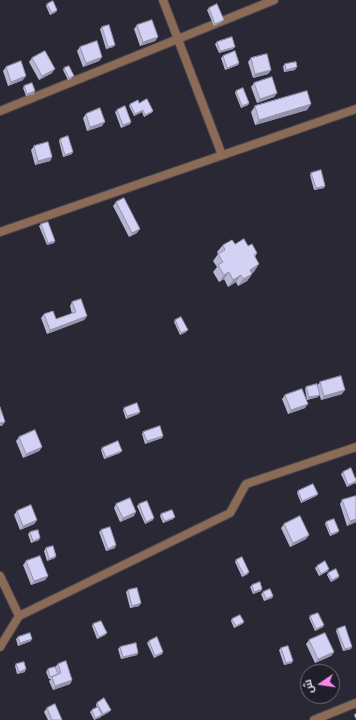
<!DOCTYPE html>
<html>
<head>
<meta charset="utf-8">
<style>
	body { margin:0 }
	#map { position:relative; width:356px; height:720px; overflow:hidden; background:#292834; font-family:Bitter,Cairo,serif }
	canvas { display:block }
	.north { position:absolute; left:300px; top:664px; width:40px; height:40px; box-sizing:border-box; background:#1f1e2a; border:1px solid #6b6a75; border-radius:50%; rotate:257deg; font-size:11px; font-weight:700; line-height:16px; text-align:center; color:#dddde5 }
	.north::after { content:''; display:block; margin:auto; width:14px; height:18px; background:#f888ea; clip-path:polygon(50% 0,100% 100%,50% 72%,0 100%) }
</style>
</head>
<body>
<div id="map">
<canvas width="356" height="720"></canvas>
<div class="north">ش</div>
</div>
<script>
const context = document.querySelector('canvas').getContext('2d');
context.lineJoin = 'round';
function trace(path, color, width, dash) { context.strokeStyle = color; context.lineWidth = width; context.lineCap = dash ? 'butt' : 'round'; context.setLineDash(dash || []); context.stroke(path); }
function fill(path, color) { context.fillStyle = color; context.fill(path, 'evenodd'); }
const street = new Path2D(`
	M163,0L222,155
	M0,111L274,0
	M0,232L356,109
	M0,576L19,616
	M0,647L19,616L230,513L246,484L356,447
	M314,720L356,703`);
trace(street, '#464550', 10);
trace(street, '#8b6a56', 8);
fill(new Path2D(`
	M47,4L57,10L56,12L50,15L46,6Z
	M209,8L222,22L214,26L207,10Z
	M137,25L158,37L155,41L140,46L134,29Z
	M102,27L115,45L113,47L106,49L100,29Z
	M217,42L233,49L219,53L215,44Z
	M80,47L102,57L99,61L83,67L77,51Z
	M223,56L239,63L238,65L225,70L221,58Z
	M32,58L52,73L39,80L29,62Z
	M251,58L271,70L268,74L253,78L248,62Z
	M285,64L295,70L284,72L283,66Z
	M6,67L23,80L8,86L3,71Z
	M64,68L72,78L68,80L63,70Z
	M254,83L277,93L274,97L257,103L251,87Z
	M24,86L34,94L26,96L23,88Z
	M236,91L249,103L248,105L241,108L235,93Z
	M139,103L153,111L151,113L144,117L142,112L134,116L129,106L130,104Z
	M311,104L307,110L255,125L251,112L255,106Z
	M117,110L131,122L130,124L121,128L115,112Z
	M86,114L102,126L87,131L83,118Z
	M60,139L72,154L63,157L59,141Z
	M34,146L52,157L50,161L35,165L31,150Z
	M311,173L325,186L324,188L314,190L310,175Z
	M116,202L137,233L129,237L113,206Z
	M41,224L55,241L54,243L47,245L39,226Z
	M235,244L248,246L257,253L255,257L254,272L252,273V274L247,281L238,286L236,282L228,287L224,279L219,282L213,272L217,267L213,261L218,254L217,252L223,245Z
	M72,302L87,316L84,320L47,334L41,318L44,314L56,319L72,314L70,306Z
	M175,320L186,332L180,335L174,322Z
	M320,382L342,394L321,400L317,386Z
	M306,387L318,397L307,400L305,389Z
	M285,395L305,408L288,414L282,399Z
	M124,408L140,412L138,414L126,419L123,410Z
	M143,432L163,436L162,438L145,444L142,434Z
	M19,437L42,447L39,451L23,458L16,441Z
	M102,448L120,453L104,459L101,450Z
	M343,472L355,478H356V484L355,483L347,487L341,474Z
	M298,491L318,494L316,496L301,503L297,493Z
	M356,496V522L347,526L340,504L342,500Z
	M116,504L134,516L120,522L114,508Z
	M139,504L153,520L145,524L137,506Z
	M17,511L37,520L34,524L20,530L14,515Z
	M161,514L175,517L173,519L163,523L160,516Z
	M326,522L339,531L337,533L330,536L325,524Z
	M284,524L309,535L306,539L290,547L281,528Z
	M101,530L115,548L106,551L99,532Z
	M30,532L39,540L31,543L28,534Z
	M46,548L55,558L47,561L44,551Z
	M236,560L248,574L242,577L235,562Z
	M26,561L48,576L45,580L31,585L23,565Z
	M317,566L328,571L319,576L315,568Z
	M328,573L339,576L338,578L331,582L327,575Z
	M252,585L262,589L261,591L253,594L250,587Z
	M128,590L141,603L139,606L130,608L126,592Z
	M263,592L273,596L272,598L264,601L261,594Z
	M310,616L323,627L315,631L309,618Z
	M232,619L244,622L242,624L234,628L231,621Z
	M93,624L105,635L97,639L92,626Z
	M337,629L351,649L343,651L336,631Z
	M18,637L31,641L18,646L16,639Z
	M309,640L334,652L331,656L315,663L306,644Z
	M149,641L163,652L162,654L154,658L147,643Z
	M120,647L138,653L137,655L121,659L118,649Z
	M281,648L292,663L284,665L279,650Z
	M16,664L25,672L17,674L15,666Z
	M58,664L72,680L70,684L53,690L49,681L51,679H49L46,672L48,669L55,667Z
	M97,703L111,710L109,712L102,716L101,715V717L94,720L90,712L92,710L97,708L96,705Z
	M47,708L62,720H48L44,712Z
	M356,713V719L354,715Z`), '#b6b5d2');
fill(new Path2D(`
	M57,10L56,12L50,15L52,13Z
	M224,20L222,22L214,26L215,24Z
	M158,37L155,41L140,46L143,42Z
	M115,45L113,47L106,49L108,47Z
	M235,47L233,49L219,53L220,51Z
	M102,57L99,61L83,67L86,63Z
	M239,63L238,65L225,70L227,68Z
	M297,67L295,70L284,72L286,70Z
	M55,69L52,73L39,80L42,76Z
	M271,70L268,74L253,78L255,74Z
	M26,76L23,80L8,86L11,82Z
	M35,91L34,94L26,96L27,94Z
	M277,93L274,97L257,103L260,99Z
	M249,103L248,105L241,108L242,106Z
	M311,104L307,110L255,125L259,120Z
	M143,110L142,112L134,116L135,114Z
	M153,111L151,113L144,117L145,115Z
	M105,122L102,126L87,131L90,127Z
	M131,122L130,124L121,128L123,125Z
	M73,152L72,154L63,157L65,155Z
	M52,157L50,161L35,165L38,161Z
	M325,186L324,188L314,190L316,188Z
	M140,229L137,233L129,237L132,233Z
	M55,241L54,243L47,245L48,243Z
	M259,264L254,272L245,277L250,270Z
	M229,272L224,279L219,282L224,275Z
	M252,274L247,281L238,286L243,279Z
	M241,275L236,282L228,287L233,280Z
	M87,316L84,320L47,334L50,330Z
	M188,330L186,332L180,335L181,333Z
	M345,390L342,394L321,400L324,396Z
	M320,395L318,397L307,400L309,397Z
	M308,404L305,408L288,414L291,410Z
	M140,412L138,414L126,419L127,416Z
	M5,422L2,426H0V423Z
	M163,436L162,438L145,444L147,441Z
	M42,447L39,451L23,458L26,454Z
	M122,451L120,453L104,459L106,457Z
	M356,481L355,483L347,487L348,485Z
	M318,494L316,496L301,503L302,501Z
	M136,512L134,516L120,522L123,518Z
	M175,517L173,519L163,523L165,521Z
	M154,518L153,520L145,524L146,522Z
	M356,519V522L347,526L350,521Z
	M37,520L34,524L20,530L23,526Z
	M339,531L337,533L330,536L331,534Z
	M309,535L306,539L290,547L293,543Z
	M40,538L39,540L31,543L33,541Z
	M116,545L115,548L106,551L108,549Z
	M56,556L55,558L47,561L49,559Z
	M329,569L328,571L319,576L321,574Z
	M249,572L248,574L242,577L244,575Z
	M48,576L45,580L31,585L34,581Z
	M339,576L338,578L331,582L332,580Z
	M262,589L261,591L253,594L254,592Z
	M273,596L272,598L264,601L266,599Z
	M141,603L139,606L130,608L132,606Z
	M244,622L242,624L234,628L236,626Z
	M324,625L323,627L315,631L316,629Z
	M107,633L105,635L97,639L99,637Z
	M32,639L31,641L18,646L20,643Z
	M352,647L351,649L343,651L345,649Z
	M163,652L162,654L154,658L155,656Z
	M334,652L331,656L315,663L318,659Z
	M138,653L137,655L121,659L123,657Z
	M293,661L292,663L284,665L286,663Z
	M26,669L25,672L17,674L19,672Z
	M72,680L70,684L53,690L55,686Z
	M111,710L109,712L102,716L103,714Z
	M102,715L101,717L94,720L95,718Z`), '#9493ab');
const building = new Path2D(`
	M53,1L57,10L52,13L47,4Z
	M217,4L224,20L215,24L209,8Z
	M152,20L158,37L143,42L137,25Z
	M109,25L115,45L108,47L102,27Z
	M232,37L235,47L220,51L217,42Z
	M97,41L102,57L86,63L80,47Z
	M45,51L55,69L42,76L32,58Z
	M235,51L239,63L227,68L223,56Z
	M267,54L271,70L255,74L251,58Z
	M21,61L26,76L11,82L6,67Z
	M296,62L297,67L286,70L285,64Z
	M69,66L74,76L69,78L64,68Z
	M272,77L277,93L260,99L254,83Z
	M32,83L35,91L27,94L24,86Z
	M243,88L249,103L242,106L236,91Z
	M307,91L311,104L259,120L255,106Z
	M147,99L153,111L145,115L143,110L135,114L130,104L138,100L139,103Z
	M125,106L131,122L123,125L117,110Z
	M100,108L105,122L90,127L86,114Z
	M68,136L73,152L65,155L60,139Z
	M48,142L52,157L38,161L34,146Z
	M321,170L325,186L316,188L311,173Z
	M124,198L140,229L132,233L116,202Z
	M48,222L55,241L48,243L41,224Z
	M244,239L248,246L252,244L257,253L254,255L259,264L250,270L252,274L243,279L241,275L233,280L229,272L224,275L218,265L223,262L218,254L225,250L223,245L232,240L235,244Z
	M81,299L87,316L50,330L44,314L53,311L56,319L76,312L72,302Z
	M181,317L188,330L181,333L175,320Z
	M341,376L345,390L324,396L320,382Z
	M317,384L320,395L309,397L306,387Z
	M302,389L308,404L291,410L285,395Z
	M137,403L140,412L127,416L124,408Z
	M0,407L5,422L0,423Z
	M160,426L163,436L147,441L143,432Z
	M35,430L42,447L26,454L19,437Z
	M118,441L122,451L106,457L102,448Z
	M351,468L355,478H356V481L348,485L343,472Z
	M313,484L318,494L302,501L298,491Z
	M356,496V519L350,521L342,500Z
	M130,498L136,512L123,518L116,504Z
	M147,501L154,518L146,522L139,504Z
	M31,505L37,520L23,526L17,511Z
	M172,510L175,517L165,521L161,514Z
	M300,516L309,535L293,543L284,524Z
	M334,519L339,531L331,534L326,522Z
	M110,527L116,545L108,549L101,530Z
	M38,530L40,538L33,541L30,532Z
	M53,546L56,556L49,559L46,548Z
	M40,556L48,576L34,581L26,561Z
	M242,557L249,572L244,575L236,560Z
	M325,561L329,569L321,574L317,566Z
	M336,569L339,576L332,580L328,573Z
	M260,582L262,589L254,592L252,585Z
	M137,588L141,603L132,606L128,590Z
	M270,589L273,596L266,599L263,592Z
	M318,613L324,625L316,629L310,616Z
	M240,615L244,622L236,626L232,619Z
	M101,621L107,633L99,637L93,624Z
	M345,626L352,647L345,649L337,629Z
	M30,633L32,639L20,643L18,637Z
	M325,633L334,652L318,659L309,640Z
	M157,637L163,652L155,656L149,641Z
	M136,643L138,653L123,657L120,647Z
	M288,646L293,661L286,663L281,648Z
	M66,661L72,680L55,686L52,677L61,673L58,664Z
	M24,662L26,669L19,672L16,664Z
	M55,667L58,674L50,677L48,669Z
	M104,698L111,710L103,714L97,703Z
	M55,704L62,720H52L47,708Z
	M98,707L102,715L95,718L92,710Z`);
fill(building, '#d4d2f4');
trace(building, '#9493ab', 1);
</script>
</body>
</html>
